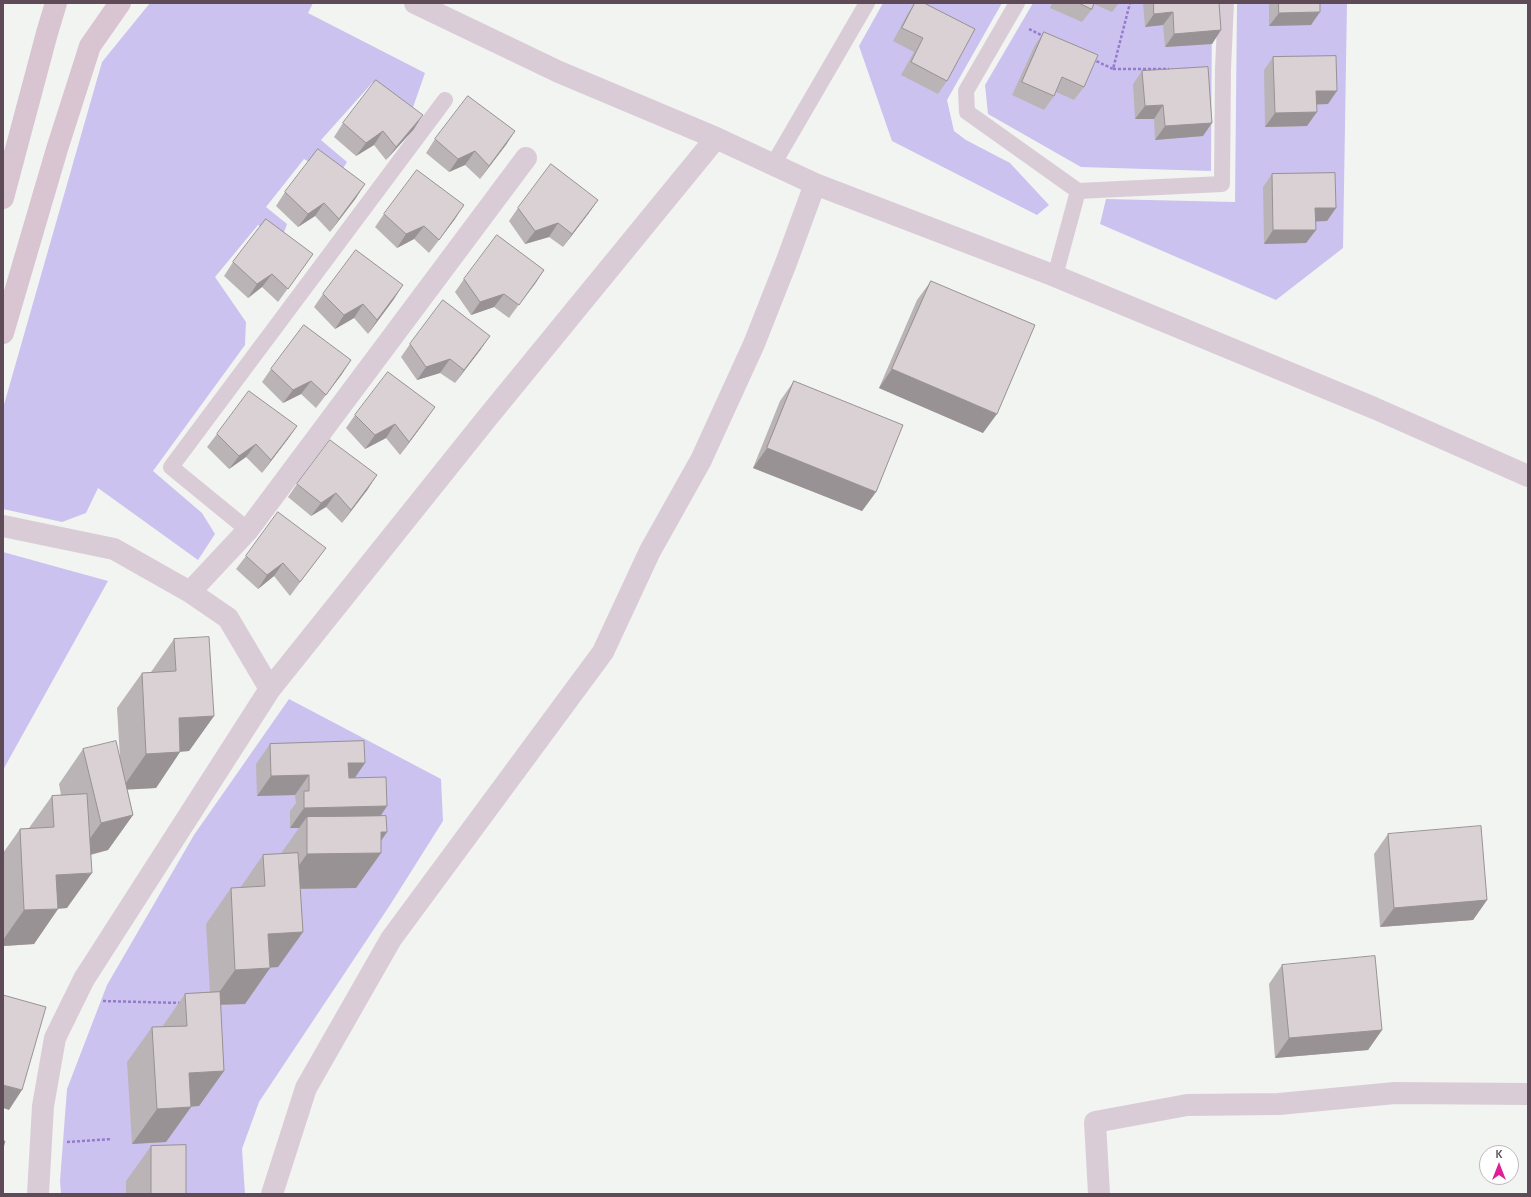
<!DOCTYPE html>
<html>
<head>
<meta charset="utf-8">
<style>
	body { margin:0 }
	#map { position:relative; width:1531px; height:1197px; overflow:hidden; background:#f2f4f2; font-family:Cabin,sans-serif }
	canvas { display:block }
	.frame { position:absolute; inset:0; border:4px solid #5f4a58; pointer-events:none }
	.north { position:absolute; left:1479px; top:1145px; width:40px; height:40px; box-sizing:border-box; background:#fff; border:1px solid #bfb7bc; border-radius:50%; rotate:0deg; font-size:11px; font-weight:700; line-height:16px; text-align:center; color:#5f4a58 }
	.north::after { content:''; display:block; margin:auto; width:14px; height:18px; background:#e01f95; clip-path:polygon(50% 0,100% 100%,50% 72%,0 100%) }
</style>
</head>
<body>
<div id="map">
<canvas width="1531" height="1197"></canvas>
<div class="frame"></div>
<div class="north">K</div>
</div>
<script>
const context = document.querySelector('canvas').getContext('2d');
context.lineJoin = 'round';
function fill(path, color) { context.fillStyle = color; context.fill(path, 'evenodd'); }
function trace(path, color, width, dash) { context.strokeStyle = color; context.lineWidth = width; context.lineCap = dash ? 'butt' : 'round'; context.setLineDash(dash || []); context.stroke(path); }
fill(new Path2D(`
	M150,3H313L308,13L425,73L411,113L373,82L321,140L347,162L337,178L304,159L266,207L287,224L281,241L258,225L215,277L246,322L245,345L153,471L202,513L215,534L198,560L98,488L86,513L62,522L3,509V408L102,62Z
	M883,3H1002L947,100L954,131L966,140L1010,163L1049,205L1037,215L892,141L859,46Z
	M1033,3H1212L1211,171L1081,167L988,114L985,85Z
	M1237,3H1347L1343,248L1276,300L1100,224L1106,199L1235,202Z
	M3,552L108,581L3,770Z
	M289,699L441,779L443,821L390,905L259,1102L242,1149L245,1194H61L60,1181L67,1089L107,985L194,835Z`), '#ccc2ef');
trace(new Path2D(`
	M1029,29L1045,37
	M1092,59L1113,69L1130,3
	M1113,69H1169
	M103,1001L182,1003
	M67,1142L112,1139`), '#967bcc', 2.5, [3, 2]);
trace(new Path2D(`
	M1017,3L966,91L967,112L1078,191L1222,184L1223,69L1226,3
	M774,163L867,3
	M1055,276L1078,191
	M248,530L171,467L445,100`), '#daccd6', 16);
trace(new Path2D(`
	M415,3L559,72L716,138L815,184L1055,276L1374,408L1528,476
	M3,526L114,549L190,592L228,618L270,689
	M190,592L248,530L526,158
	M38,1194L43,1106L55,1038L84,979L270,689L487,418L716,138
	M272,1194L306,1088L391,939L603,652L650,551L701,460L754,344L786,263L815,184
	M1099,1194L1095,1122L1187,1105L1279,1104L1395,1093L1528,1094`), '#daccd6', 22);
trace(new Path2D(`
	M3,198L47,33L56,3
	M3,333L57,149L90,46L120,3`), '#d9c5d2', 22);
fill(new Path2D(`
	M915,3H924L947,81L938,94L901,75L914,52L893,41L908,13Z
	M1052,3H1119L1112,12L1094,4L1092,9L1082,22L1050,8Z
	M1143,3H1219L1221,30L1212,44L1165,47L1163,25L1145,27Z
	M1269,3H1332V4H1320L1311,25L1269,26Z
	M1044,32L1084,87L1074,100L1056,92L1054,96L1044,110L1012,95L1035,45Z
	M1273,57L1328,104H1316L1307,126L1265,127L1264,70Z
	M1142,71L1203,136L1155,140L1154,119H1135L1133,84Z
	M343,123L414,129L386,160L374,145L356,156L334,137Z
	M515,131L480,179L465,165L449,172L426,153L435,139Z
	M1272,174L1336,208L1327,221H1315L1316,230L1306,243L1264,244L1263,187Z
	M285,192L356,198L330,232L315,216L298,227L276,206Z
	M598,200L563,247L549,237L525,244L509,221L518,208Z
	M384,214L455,219L429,253L414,239L397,248L375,227Z
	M313,254L278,302L262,287L248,298L224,276L233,262Z
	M544,270L509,318L494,307L471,315L455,292L464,279Z
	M931,281L983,433L879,388L917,300Z
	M323,294L394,299L368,334L354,318L335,329L314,307Z
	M410,344L481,349L455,383L440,373L417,380L401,357Z
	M271,369L342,374L316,408L301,394L283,403L262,382Z
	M794,381L876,492L862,511L753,468L780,401Z
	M355,415L426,420L400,455L386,438L365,449L346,428Z
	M297,426L262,473L246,457L229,469L207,447L217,434Z
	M297,484L368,489L342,523L326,507L311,516L288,497Z
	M246,556L316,561L290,596L274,576L258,589L236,569Z
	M174,639L214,716L189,751L180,752L156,788L127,789L133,815L108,850L91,855L67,908L58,909L34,944L3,946V853L20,829L29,828L52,796L61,795L59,784L83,749L120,758L117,708L142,673L151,672Z
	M270,744L365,763L355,777L387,806L380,816L387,832L381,840V853L356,888L300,889L303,932L278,967L270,968L245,1004L220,1005L224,1071L199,1106L191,1107L166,1142L132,1144L127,1062L152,1027H162L185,994L210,992L206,924L231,888H240L263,855L282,854V852L299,828H290V811L296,803L295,795L257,796L256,764Z
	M1388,834L1487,900L1473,920L1380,927L1374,854Z
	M1282,965L1382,1030L1368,1050L1275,1058L1269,984Z
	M151,1146L186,1194H126V1181Z`), '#bbb4b6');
fill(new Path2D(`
	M1312,3H1332V4H1311Z
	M1173,12L1163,25L1145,27L1154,14Z
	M1320,12L1311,25L1269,26L1279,13Z
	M1221,30L1212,44L1165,47L1174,34Z
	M1316,91H1337L1328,104L1307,105Z
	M1163,105L1154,119H1135L1145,106Z
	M1317,112L1307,126L1265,127L1275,113Z
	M423,115L414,129L386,160L396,147Z
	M1212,123L1203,136L1155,140L1165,126Z
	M383,131L374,145L356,156L366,143Z
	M515,131L506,145L480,179L489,166Z
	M475,151L465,165L449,172L458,159Z
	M365,184L356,198L330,232L339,219Z
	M598,200L589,213L563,247L572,234Z
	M324,203L315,216L298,227L308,214Z
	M464,205L455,219L429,253L439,240Z
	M1315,208H1336L1327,221L1306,222Z
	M558,223L549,237L525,244L535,231Z
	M424,226L414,239L397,248L406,234Z
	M1273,230H1316L1306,243L1264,244Z
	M544,270L535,284L509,318L519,305Z
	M272,274L262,287L248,298L257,284Z
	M403,285L394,299L368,334L377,320Z
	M504,294L494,307L471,315L480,302Z
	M363,304L354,318L335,329L344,315Z
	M490,336L481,349L455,383L464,370Z
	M450,359L440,373L417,380L426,367Z
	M351,360L342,374L316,408L326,395Z
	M892,369L997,414L983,433L879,388Z
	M311,381L301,394L283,403L293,390Z
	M435,407L426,420L400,455L409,442Z
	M395,424L386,438L365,449L375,435Z
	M297,426L288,439L262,473L271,460Z
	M256,444L246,457L229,469L239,456Z
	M767,448L876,492L862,511L753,468Z
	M377,475L368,489L342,523L351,510Z
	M336,493L326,507L311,516L321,503Z
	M283,563L274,576L258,589L267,575Z
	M214,716L189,751L154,753L179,718Z
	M180,752L156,788L121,790L146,754Z
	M348,763H365L352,782L334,783Z
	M309,775L295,795L257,796L271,776Z
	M387,806L374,826L307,817L299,828H290L304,808Z
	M133,815L108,850L76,858L101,823Z
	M381,832H387L373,853H381L356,888L282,889L307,854Z
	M92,873L67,908L32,910L56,875Z
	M1487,900L1473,920L1380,927L1394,908Z
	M58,909L34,944L3,946V940L24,910Z
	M303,932L278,967L243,969L268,934Z
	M270,968L245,1004L210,1005L235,970Z
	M1382,1030L1368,1050L1275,1058L1289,1038Z
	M224,1071L199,1106L165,1108L189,1073Z
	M3,1085L22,1090L9,1110L3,1108Z
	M191,1107L166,1142L132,1144L157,1109Z`), '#989294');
const building = new Path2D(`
	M915,3H924L975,29L947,81L911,62L923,38L902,28Z
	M1079,3H1094L1092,9Z
	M1154,3H1219L1221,30L1174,34L1173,12L1154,14Z
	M1279,3H1320V12L1279,13Z
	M1044,32L1098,55L1084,87L1062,77L1054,96L1022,82Z
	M1336,56L1337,91H1316L1317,112L1275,113L1273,57Z
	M1208,67L1212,123L1165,126L1163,105L1145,106L1142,71Z
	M376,80L423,115L396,147L383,131L366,143L343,123Z
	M468,96L515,131L489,166L475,151L458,159L435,139Z
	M318,149L365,184L339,219L324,203L308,214L285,192Z
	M551,164L598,200L572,234L558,223L535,231L518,208Z
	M417,170L464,205L439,240L424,226L406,234L384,214Z
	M1335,173L1336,208H1315L1316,230H1273L1272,174Z
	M266,219L313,254L288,289L272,274L257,284L233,262Z
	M497,235L544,270L519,305L504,294L480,302L464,279Z
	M356,250L403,285L377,320L363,304L344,315L323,294Z
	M931,281L1035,325L997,414L892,369Z
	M443,300L490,336L464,370L450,359L426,367L410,344Z
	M304,325L351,360L326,395L311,381L293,390L271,369Z
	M388,372L435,407L409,442L395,424L375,435L355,415Z
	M794,381L903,425L876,492L767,448Z
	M249,391L297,426L271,460L256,444L239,456L217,434Z
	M330,440L377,475L351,510L336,493L321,503L297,484Z
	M278,512L326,548L300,582L283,563L267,575L246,556Z
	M209,637L214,716L179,718L180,752L146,754L142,673L176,671L174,639Z
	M116,741L133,815L101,823L83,749Z
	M364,741L365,763H348L349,778L386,777L387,806L304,808V791H309V775L271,776L270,744Z
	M87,794L92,873L56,875L58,909L24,910L20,829L54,827L52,796Z
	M386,816L387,832H381V853L307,854V817Z
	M1481,826L1487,900L1394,908L1388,834Z
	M298,853L303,932L268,934L270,968L235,970L231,888L265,886L263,855Z
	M1375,956L1382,1030L1289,1038L1282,965Z
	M220,992L224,1071L189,1073L191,1107L157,1109L152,1027L187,1026L185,994Z
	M3,995L46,1007L22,1090L3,1085Z
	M3,1141H5L3,1148Z
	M186,1145V1194H151V1146Z`);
fill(building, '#d9d1d4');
trace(building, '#989294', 1);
</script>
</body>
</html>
